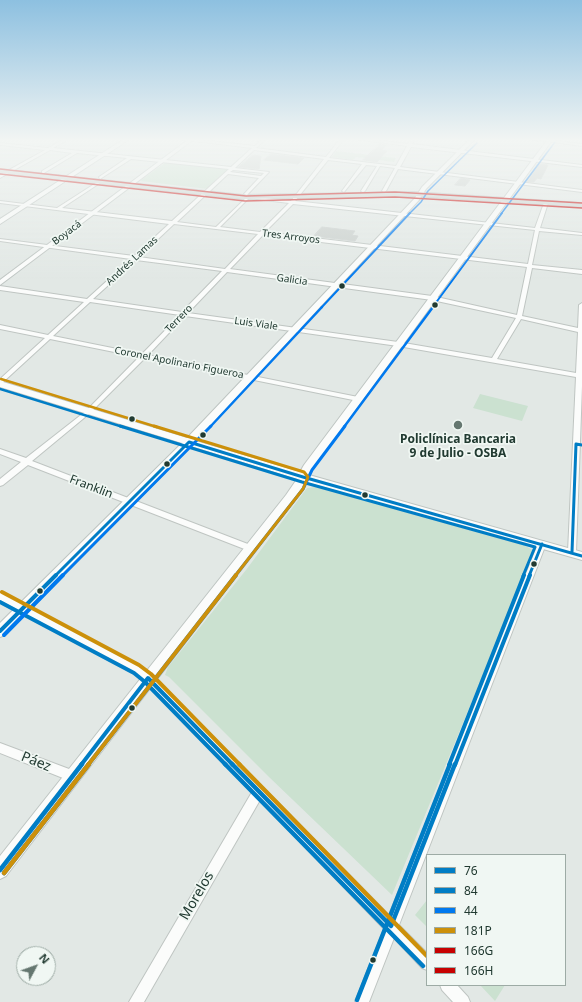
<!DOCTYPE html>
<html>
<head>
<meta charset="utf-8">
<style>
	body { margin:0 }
	#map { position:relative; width:582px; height:1002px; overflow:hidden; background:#e2e8e5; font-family:"Noto Sans",sans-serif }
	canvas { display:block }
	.legend { position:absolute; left:426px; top:854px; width:140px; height:132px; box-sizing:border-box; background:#f0f7f3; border:1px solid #9daba5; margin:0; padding:5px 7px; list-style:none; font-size:12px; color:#213a31 }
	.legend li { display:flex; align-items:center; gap:8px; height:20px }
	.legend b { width:20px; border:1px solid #9daba5 }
	.north { position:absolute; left:16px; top:946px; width:40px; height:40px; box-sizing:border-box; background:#f0f7f3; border:1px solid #9daba5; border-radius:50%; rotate:49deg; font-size:11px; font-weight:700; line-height:16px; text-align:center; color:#213a31 }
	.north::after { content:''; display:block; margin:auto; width:14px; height:18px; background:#657770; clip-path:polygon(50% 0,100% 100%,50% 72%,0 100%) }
</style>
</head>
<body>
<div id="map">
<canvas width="582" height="1002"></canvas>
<ul class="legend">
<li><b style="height:5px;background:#007dc5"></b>76</li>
<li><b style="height:5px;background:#007dc5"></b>84</li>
<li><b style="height:5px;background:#0079ef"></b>44</li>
<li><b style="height:5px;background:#cc900a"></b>181P</li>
<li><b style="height:5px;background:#c70201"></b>166G</li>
<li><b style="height:5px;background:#c70201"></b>166H</li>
</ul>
<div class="north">N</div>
</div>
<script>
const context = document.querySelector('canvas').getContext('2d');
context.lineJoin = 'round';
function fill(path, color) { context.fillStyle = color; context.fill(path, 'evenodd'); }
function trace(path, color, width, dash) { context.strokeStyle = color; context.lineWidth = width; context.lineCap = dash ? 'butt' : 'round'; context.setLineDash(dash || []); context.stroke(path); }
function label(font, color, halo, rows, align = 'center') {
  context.font = font + ' "Noto Sans",sans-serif'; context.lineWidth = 3.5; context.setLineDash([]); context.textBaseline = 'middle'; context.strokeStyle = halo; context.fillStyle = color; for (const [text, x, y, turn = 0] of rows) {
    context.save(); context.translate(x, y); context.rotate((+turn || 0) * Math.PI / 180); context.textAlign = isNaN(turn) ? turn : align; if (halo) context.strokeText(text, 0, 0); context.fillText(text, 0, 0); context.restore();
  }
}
fill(new Path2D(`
	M336,151L396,158L394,162L356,157L353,160L332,157Z
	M166,162L229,169L207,189L140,181Z
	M480,394L528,406L522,421L473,408Z
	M315,487L524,545L534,551L392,895L269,777L169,677L165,675L168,667L246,570L307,488Z
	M427,900V927L415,915Z
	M480,985H505L495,1001Z`), '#cbe1d0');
const building = new Path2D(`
	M380,144L386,145L382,150L387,151L377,162L363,160Z
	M271,154L304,158L298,164L264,160Z
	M253,155L261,156L259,169L239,167Z
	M539,164L548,165L541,179L537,178L534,182H527Z
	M461,178L470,180L465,186L455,185Z
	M322,227L355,231L352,235L358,236L355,241L314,236Z`);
fill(building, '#c9cfcc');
trace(building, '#cbd0ce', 1);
const street = new Path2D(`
	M64,139H69L53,148L231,167L252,148L177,139H192L255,146L262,139H266L256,148L326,157L340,139H344L329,158L396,166L407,146L355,139H368L408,144L411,139H415L412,144L582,165V167L411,147L400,167L582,190V192L398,169L386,191L384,192L382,191L395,168L380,166L365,191L363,192L361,191L377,166L366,165L344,192L342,191L362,164L328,160L295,201L535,228L544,203L546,202L548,203L540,228L582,233V235L539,231L532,265L582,270V274L532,268L522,316L578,328L579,305L582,303V386L576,552L575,554H569L568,552L576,377L398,346L185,316L148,355L358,397L361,399L358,401L145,358L90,413L32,461L253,546L254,548L253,550H247L28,465L3,485L0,486V479L21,462L0,454V449L26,458L86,411L139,357L50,339L2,383L0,384V379L45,338L0,329V325L48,335L84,302L0,290V286L87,299L131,259L0,241V239L134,256L169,224L0,203V201L57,208L99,181L100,183L62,208L172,221L229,169L131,159L100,179L99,177L127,158L77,153L44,173H42V171L72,153L50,150L0,178V175L45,150L0,145V143L48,148ZM254,150L324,159L291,201L248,196L216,227L177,222L228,174L259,178L244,194L247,195L269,172L235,168ZM233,170L264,173L261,176L230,172ZM249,198L289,203L260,232L220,227ZM293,204L535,230L528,264L265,232ZM174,224L258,234L225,269L139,257ZM263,235L527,267L517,315L432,296L230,269ZM136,260L222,271L182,312L93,299ZM227,272L432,300L516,318L492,358L398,342L188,313ZM90,302L180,315L142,354L53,336ZM521,319L578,332L576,373L497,359Z
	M529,139H542L582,144V146Z
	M542,541L545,542L546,544L399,925L427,953V970L422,968L394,938L369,1002H355L384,929L260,800L144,1002H129L252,792L144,681L133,672L0,600V592L141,666L152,675L389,915L538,544L539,542Z
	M0,743L77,772L79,776L77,780L73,782L0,753Z
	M440,985H457L468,997L470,1002H453L442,990Z`);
const secondary = new Path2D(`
	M124,139H130L0,224V219Z
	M189,139H194L0,285V280Z
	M470,139H475L426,189L419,200L196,441L300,472L304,465L548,139H553L313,468L309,475L582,552V560L306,482L294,501L6,876L0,879V856L286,495L297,479L191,446L5,635L0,637V623L182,443L0,387V381L187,438L415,198L422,187Z`);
const primary = new Path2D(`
	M0,169L243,195L413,192L582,203V207L413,196L243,199L0,173Z`);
trace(street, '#bfc5c2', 2);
trace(secondary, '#bec5c2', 2);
trace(primary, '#bcc4c1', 2);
fill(street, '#fbfcfb');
fill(secondary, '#fbfcfb');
fill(primary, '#cdd4d1');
trace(new Path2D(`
	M572,552L576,444L582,445
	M55,576L189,442L303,477L582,556
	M529,576L542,544`), '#007dc5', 3);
trace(new Path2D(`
	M0,631L56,575
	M81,765L148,678L233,765
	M455,765L530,575`), '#007dc5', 4);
trace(new Path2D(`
	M232,764L391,926L455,764
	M0,870L82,764`), '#007dc5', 4.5);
trace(new Path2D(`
	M0,389L123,427`), '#007dc5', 2.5);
trace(new Path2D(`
	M120,426L302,482L535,547L523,576`), '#007dc5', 3);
trace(new Path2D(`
	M0,602L134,673L145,682L226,765
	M449,765L524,575`), '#007dc5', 4);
trace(new Path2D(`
	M225,764L423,966
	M357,1000L450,764`), '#007dc5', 4.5);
trace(new Path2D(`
	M409,214L421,202L428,191L477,143
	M501,214L555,142`), '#0079ef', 1.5);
trace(new Path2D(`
	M321,308L410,213
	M432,308L502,213`), '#0079ef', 2);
trace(new Path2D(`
	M210,427L322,307
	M344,427L433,307`), '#0079ef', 2.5);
trace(new Path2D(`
	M62,576L211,426
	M235,576L303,489L312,470L345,426`), '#0079ef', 3);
trace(new Path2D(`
	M4,635L63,575
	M88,765L236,575`), '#0079ef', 4);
trace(new Path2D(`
	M4,873L89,764`), '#0079ef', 4.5);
trace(new Path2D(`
	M1,379L157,427`), '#cc900a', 2.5);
trace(new Path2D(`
	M154,426L304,472L308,477L303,489L235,576`), '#cc900a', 3);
trace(new Path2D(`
	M2,592L139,665L151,674L240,765
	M88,765L236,575`), '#cc900a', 4);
trace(new Path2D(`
	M239,764L427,956
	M4,873L89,764`), '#cc900a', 4.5);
trace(new Path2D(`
	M0,169L246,196L395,192L582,203`), '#c70201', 1.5);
trace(new Path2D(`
	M0,174L245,201L395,197L582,208`), '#c70201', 1.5);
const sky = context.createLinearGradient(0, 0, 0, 280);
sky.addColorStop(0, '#8dc0e0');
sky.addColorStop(0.5, '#f2f5f3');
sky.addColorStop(1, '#f2f5f300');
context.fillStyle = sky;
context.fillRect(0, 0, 582, 280);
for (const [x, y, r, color] of [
	[342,286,3.5,"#213a31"],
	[435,305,3.5,"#213a31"],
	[132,419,3.5,"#213a31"],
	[458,425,5,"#657770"],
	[203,435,3.5,"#213a31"],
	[167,464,3.5,"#213a31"],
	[365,495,3.5,"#213a31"],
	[534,564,3.5,"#213a31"],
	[40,591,3.5,"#213a31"],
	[132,708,3.5,"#213a31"],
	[373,960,3.5,"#213a31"]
]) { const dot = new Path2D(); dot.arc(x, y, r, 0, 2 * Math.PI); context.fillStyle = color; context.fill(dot); trace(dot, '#f0f7f3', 1.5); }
label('10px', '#213a31', '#f0f7f3', [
	["Boyacá",67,233,-37],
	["Tres Arroyos",291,237,7],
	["Andrés Lamas",132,261,-43],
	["Galicia",292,280,8],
	["Terrero",179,319,-46],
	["Luis Viale",256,324,8],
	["Coronel Apolinario Figueroa",179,363,11]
]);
label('bold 12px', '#213a31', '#f0f7f3', [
	["Policlínica Bancaria",458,440],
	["9 de Julio - OSBA",458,454]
]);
label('12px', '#213a31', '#f0f7f3', [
	["Franklin",91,487,21]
]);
label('14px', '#213a31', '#f0f7f3', [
	["Páez",36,762,22],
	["Morelos",197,896,-60]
]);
</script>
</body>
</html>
